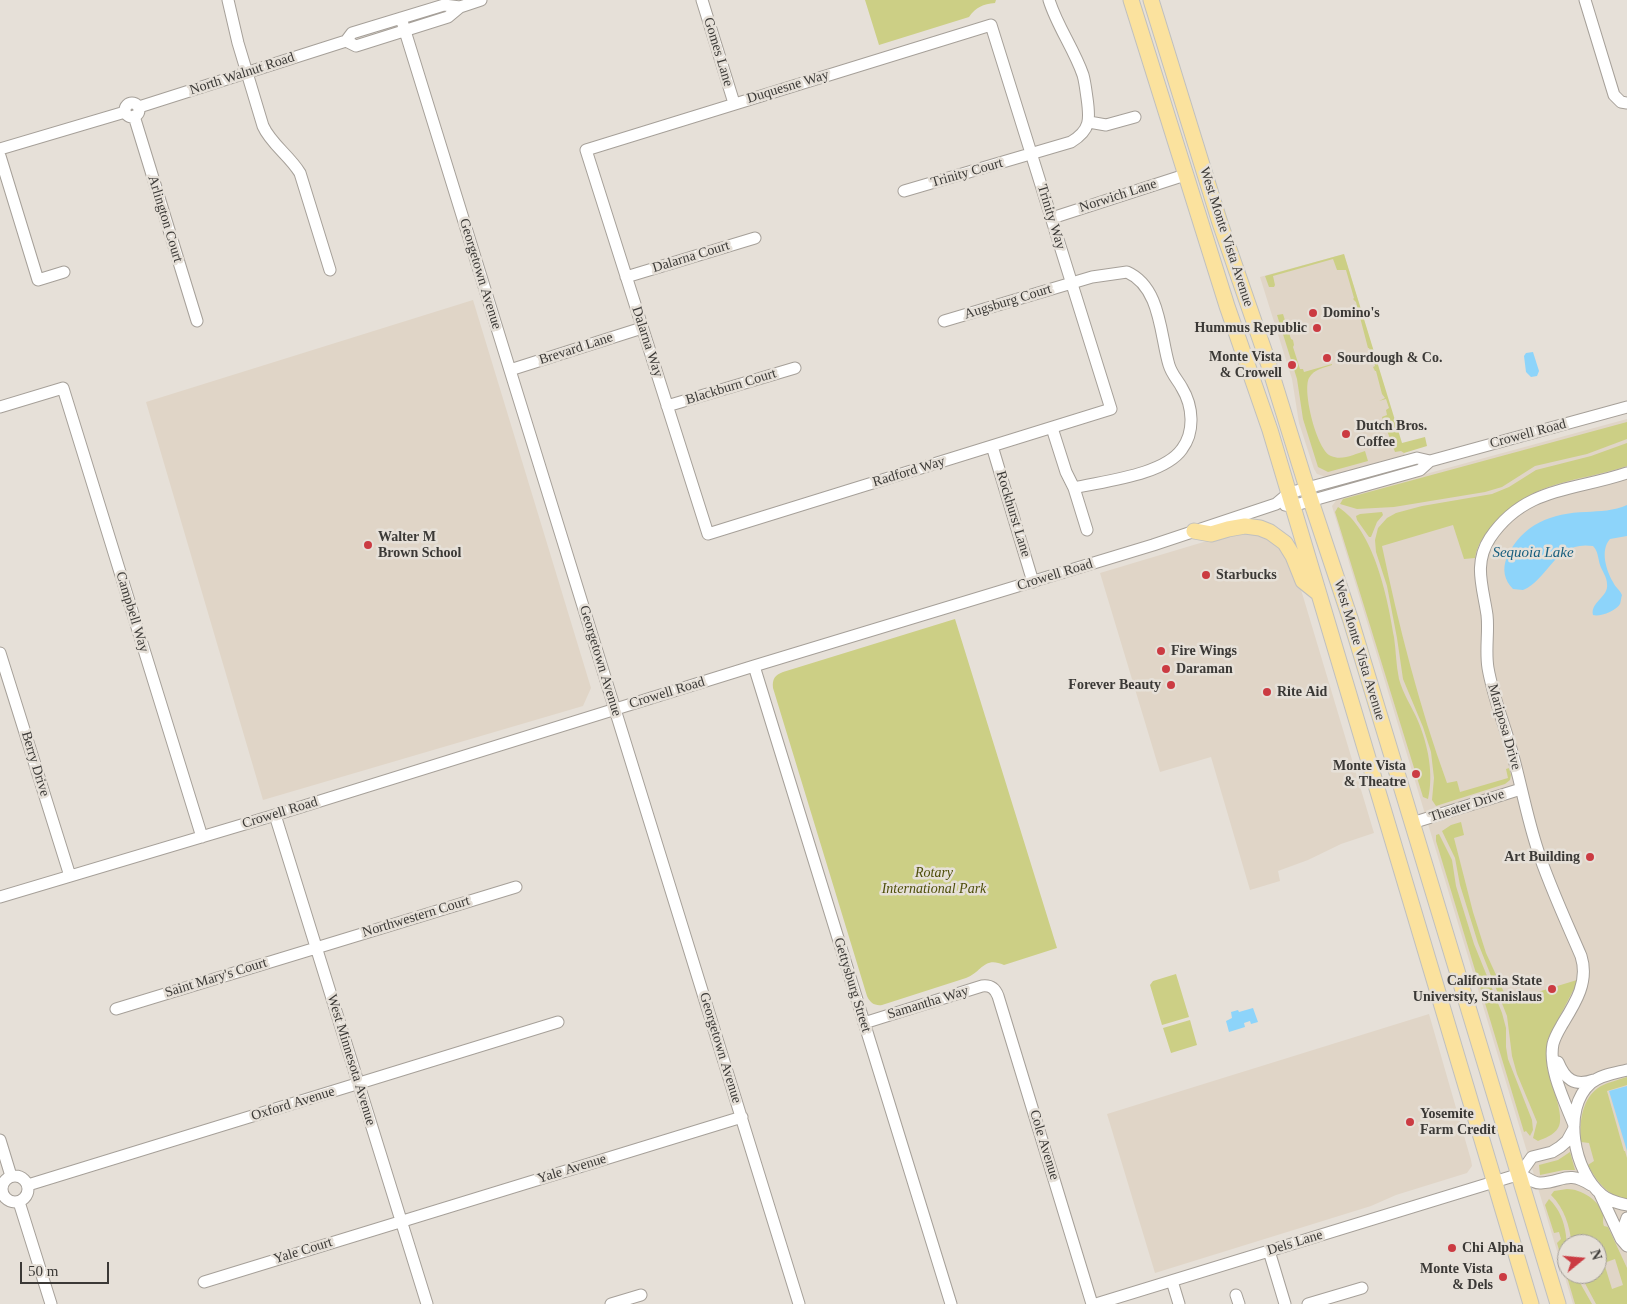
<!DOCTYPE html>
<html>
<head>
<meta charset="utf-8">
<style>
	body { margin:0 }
	#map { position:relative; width:1627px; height:1304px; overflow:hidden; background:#e6e0d8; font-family:Georgia,serif }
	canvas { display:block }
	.north { position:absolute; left:1557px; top:1234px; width:50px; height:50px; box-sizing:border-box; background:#e6e0d8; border:1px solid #a29d97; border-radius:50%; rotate:73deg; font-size:14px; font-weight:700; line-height:20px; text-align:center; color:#3b3936 }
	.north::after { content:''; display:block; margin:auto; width:18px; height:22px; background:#cb3b42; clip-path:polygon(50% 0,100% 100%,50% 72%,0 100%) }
	.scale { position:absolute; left:20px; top:1262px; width:89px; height:22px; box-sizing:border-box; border:2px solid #3b3936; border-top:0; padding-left:6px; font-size:15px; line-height:18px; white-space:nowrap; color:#3b3936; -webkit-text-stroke:4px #e6e0d8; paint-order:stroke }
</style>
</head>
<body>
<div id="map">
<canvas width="1627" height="1304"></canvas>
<div class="north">N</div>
<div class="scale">50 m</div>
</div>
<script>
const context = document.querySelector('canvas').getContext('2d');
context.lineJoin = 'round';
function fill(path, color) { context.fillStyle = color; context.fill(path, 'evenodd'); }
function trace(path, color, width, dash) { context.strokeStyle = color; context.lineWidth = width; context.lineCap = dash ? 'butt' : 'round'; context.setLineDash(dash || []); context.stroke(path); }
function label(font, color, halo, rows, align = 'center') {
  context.font = font + ' Georgia,serif'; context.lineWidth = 5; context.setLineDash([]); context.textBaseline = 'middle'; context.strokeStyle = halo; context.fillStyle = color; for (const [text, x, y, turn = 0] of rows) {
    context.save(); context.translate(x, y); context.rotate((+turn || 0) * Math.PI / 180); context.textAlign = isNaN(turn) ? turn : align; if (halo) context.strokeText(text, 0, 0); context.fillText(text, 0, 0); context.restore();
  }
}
fill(new Path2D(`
	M1344,254L1405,456L1326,477L1317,474L1314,469L1299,423L1292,379L1260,277Z
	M473,300L591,688L583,706L263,800L146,402Z
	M1627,419V1304H1573L1332,506L1338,498ZM1567,1244H1597V1274H1567Z
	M1237,532L1261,535L1278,546L1284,554L1299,583L1374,833L1341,844L1308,860L1278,871L1280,881L1250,890L1211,757L1160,772L1100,573Z
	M1429,1014L1471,1160L1472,1166L1467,1173L1396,1195L1371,1206L1155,1273L1107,1114Z`), '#e0d5c7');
fill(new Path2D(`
	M865,0H996L995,3C983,4 976,7 969,17L879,45Z
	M1344,254L1402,443L1425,437L1427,446L1404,453L1401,451L1395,452L1382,417L1387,415L1386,410L1389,408L1386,399L1379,401L1385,398L1382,394L1376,371H1375L1373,367L1375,366L1369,348H1368L1356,302L1353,299L1354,298L1346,270H1337L1333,259L1273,276L1275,285L1274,287H1269L1265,276Z
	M1283,314L1291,339L1293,340L1294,345L1293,347L1300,369H1303L1304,372L1332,364V365C1324,368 1314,369 1309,378C1302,391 1317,451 1331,456C1342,461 1355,454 1365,451L1368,461L1328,472L1318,467L1303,419L1297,379L1277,315Z
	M1627,422V439L1587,454L1535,466L1502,487L1485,492L1394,507L1357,509L1340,504L1343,499Z
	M1627,443V466C1576,483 1535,479 1496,522C1486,532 1477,544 1475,558L1464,559L1453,525L1382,546C1399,627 1419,706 1447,783L1457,781L1460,792L1508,778L1506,769L1509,768L1511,775L1510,780L1505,784L1436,806L1432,800L1434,778L1431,752L1423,727L1403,679L1397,638L1387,586L1376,552L1375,540L1378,528L1387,518L1396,513L1422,506L1492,494L1509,487L1536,470L1591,456Z
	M1338,507C1374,529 1388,599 1394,637C1396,651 1396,665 1399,679C1403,694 1412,707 1418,721C1428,745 1434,774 1428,799L1423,797L1335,512Z
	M1382,512L1383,515L1377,522L1371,537H1369L1357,520L1356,516L1360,514Z
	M955,619L1057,948L1004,965C984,956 982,972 966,978L882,1005C875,1006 870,1003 867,996L773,688C772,679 775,675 783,672Z
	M1461,822L1464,835L1454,838L1473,912L1486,953L1508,1001L1577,980V983L1549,1037L1547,1042L1550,1066L1547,1067C1550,1080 1566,1118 1558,1128C1554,1135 1545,1138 1538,1141L1533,1138L1537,1122L1517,1074L1512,1056L1507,1016L1478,943L1460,885L1455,858L1442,831L1451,825Z
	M1439,834L1452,860L1456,886L1474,944L1502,1013L1506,1028V1047L1508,1059L1532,1120L1533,1130L1530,1136L1526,1131L1524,1132L1436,841V835Z
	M1176,974L1189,1017L1162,1025L1150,985L1153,981Z
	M1190,1020L1197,1045L1171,1053L1163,1028Z
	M1627,1077V1085L1607,1091L1624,1151H1625L1627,1158V1202C1608,1194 1598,1184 1588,1165L1594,1161L1589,1143L1581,1142C1579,1122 1582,1097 1601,1086C1609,1082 1618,1080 1627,1077Z
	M1570,1152L1575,1170H1564L1540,1175L1539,1165L1558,1160Z
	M1567,1189C1581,1189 1599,1200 1603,1214C1604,1218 1602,1221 1604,1226L1608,1227L1627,1268V1304H1596L1580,1274H1597V1244H1572C1569,1225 1565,1209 1551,1195L1554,1191ZM1615,1259L1623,1285L1612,1289L1604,1263Z
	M1549,1199C1570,1219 1567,1248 1567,1274H1575L1592,1304H1575L1557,1243L1561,1239L1559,1232L1554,1233L1545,1205Z`), '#cccf85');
fill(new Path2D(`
	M1533,352L1539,371L1537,376L1531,377L1526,372L1524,356L1526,353Z
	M1627,505V536L1610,539C1600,550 1606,570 1613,582C1615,587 1620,590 1622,595C1621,598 1621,601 1620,604C1616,611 1600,617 1593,615C1590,602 1609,597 1607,584C1607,577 1602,571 1600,565C1598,558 1598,551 1593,546C1555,540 1549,579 1523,590L1513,589C1504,580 1502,569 1507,557C1522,524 1552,513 1586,512C1600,511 1614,511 1627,505Z
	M1253,1008L1258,1022L1251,1024L1250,1021L1244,1023L1245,1027L1229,1032L1226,1021L1232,1018L1231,1012L1238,1010L1239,1012Z
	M1627,1086V1151L1609,1091Z`), '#8dd4fa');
const minor = new Path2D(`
	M228,0L238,43L263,126C271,144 289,155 300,173L330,270
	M702,0L734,103
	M1585,0L1614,95L1621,102L1627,103
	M401,18L799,1304
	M991,25L1111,409L708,534L586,150Z
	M346,41L356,46L448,17L460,7
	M125 110a7 7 0 1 1 14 0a7 7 0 1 1-14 0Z
	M139,107L346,41L352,33L444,5L460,7L481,0
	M134,116L197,321
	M1089,122L1106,125L1135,117
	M0,149L125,112
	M0,156L38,280L64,272
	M904,191L1071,142C1091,130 1090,119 1087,98C1086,91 1085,82 1083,75C1074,49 1057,26 1049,0
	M1052,218L1185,175
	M626,277L755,238
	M944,321L1092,277L1127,272C1161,287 1160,335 1169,365C1172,375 1178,380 1182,388C1193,406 1195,432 1182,449C1164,475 1104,481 1074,488L1066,472L1052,428
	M510,370L642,328
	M667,406L795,368
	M0,407L63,388L202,837
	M992,446L1033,582
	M1074,488L1087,530
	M1285,505L1292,506L1420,470L1430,461L1627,407
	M0,653L70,876
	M754,666L951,1304
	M275,815L427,1304
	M1412,823L1521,789
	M0,897L275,815L754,666L1153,545L1276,504L1289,493L1417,458L1430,461
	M116,1009L516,887
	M864,1023L982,986C990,985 995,988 998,996L1092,1304
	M1558,1062C1565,1079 1574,1087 1594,1080
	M1627,1070C1615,1073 1600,1075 1591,1083C1561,1109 1574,1172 1602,1195C1609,1201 1618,1203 1627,1205
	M1574,1125C1565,1102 1548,1069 1553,1044C1555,1036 1559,1030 1563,1023C1576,1002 1589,981 1581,956C1566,921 1550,887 1538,851C1527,818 1521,784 1512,752C1504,723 1493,697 1488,668C1485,650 1489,632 1487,615C1483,587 1473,564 1490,538C1525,486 1575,491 1627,473
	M0,1140L11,1176
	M1520,1174C1526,1177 1535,1184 1541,1183C1563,1182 1567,1170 1591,1185
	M1520,1174L1532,1157L1552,1152L1560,1147L1567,1141L1573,1130
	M2 1189a13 13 0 1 1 26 0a13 13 0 1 1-26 0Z
	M28,1185L558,1022
	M1600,1194L1621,1239L1627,1246
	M19,1202L51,1304
	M1626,1238L1623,1229L1627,1218
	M1269,1251L1285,1304
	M1172,1281L1179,1304
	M204,1282L742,1117
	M1236,1295L1239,1304
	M611,1304L641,1295
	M1096,1304L1520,1174
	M1308,1304L1362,1288`);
const major = new Path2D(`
	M1131,0L1227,306L1270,430L1531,1304
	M1151,0L1220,223L1266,356L1311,501L1351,621L1558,1304
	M1194,531L1211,534L1228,529L1245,526L1260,528L1270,532L1285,543L1293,556L1303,581L1318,593`);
trace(minor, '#a6a099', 13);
trace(major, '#c0c0bf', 17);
trace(minor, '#fff', 11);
trace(major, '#fbe29e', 15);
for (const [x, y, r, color] of [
	[1313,313,5,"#cb3b42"],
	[1317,328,5,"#cb3b42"],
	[1327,358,5,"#cb3b42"],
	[1292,365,5,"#cb3b42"],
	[1346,434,5,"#cb3b42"],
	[368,545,5,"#cb3b42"],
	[1206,575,5,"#cb3b42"],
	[1161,651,5,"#cb3b42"],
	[1166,669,5,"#cb3b42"],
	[1171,685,5,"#cb3b42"],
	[1267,692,5,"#cb3b42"],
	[1416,774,5,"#cb3b42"],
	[1590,857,5,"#cb3b42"],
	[1552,989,5,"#cb3b42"],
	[1410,1122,5,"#cb3b42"],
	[1452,1248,5,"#cb3b42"],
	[1503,1277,5,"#cb3b42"]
]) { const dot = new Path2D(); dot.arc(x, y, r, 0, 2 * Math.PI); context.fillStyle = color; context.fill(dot); trace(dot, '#e6e0d8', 2); }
label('14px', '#3b3936', '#e6e0d8', [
	["Gomes Lane",718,52,73],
	["North Walnut Road",242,74,-18],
	["Duquesne Way",788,87,-17],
	["Trinity Court",967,173,-16],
	["Norwich Lane",1118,196,-18],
	["Trinity Way",1051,217,73],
	["Arlington Court",165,219,73],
	["West Monte Vista Avenue",1226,237,72],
	["Dalarna Court",691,257,-17],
	["Georgetown Avenue",480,274,73],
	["Augsburg Court",1008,302,-17],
	["Dalarna Way",647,342,72],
	["Brevard Lane",576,349,-18],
	["Blackburn Court",731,387,-17],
	["Crowell Road",1528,434,-15],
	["Radford Way",909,472,-17],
	["Rockhurst Lane",1013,514,73],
	["Crowell Road",1055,575,-17],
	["Campbell Way",132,612,73],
	["West Monte Vista Avenue",1359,650,73],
	["Georgetown Avenue",600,661,73],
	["Crowell Road",667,693,-17],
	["Mariposa Drive",1504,727,74],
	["Berry Drive",35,764,73],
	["Theater Drive",1467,806,-18],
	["Crowell Road",280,813,-17],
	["Northwestern Court",416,917,-17],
	["Saint Mary's Court",216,978,-17],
	["Gettysburg Street",852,985,73],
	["Samantha Way",928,1003,-17],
	["Georgetown Avenue",720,1048,73],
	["West Minnesota Avenue",351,1060,73],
	["Oxford Avenue",293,1104,-17],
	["Cole Avenue",1044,1145,73],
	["Yale Avenue",572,1169,-17],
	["Dels Lane",1295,1243,-17],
	["Yale Court",303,1251,-17]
]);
label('bold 14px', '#3b3936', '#e6e0d8', [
	["Domino's",1323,313],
	["Hummus Republic",1307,328,"right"],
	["Monte Vista",1282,357,"right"],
	["& Crowell",1282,373,"right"],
	["Sourdough & Co.",1337,358],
	["Dutch Bros.",1356,426],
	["Coffee",1356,442],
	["Walter M",378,537],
	["Brown School",378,553],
	["Starbucks",1216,575],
	["Fire Wings",1171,651],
	["Daraman",1176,669],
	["Forever Beauty",1161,685,"right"],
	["Rite Aid",1277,692],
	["Monte Vista",1406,766,"right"],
	["& Theatre",1406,782,"right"],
	["Art Building",1580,857,"right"],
	["California State",1542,981,"right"],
	["University, Stanislaus",1542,997,"right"],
	["Yosemite",1420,1114],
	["Farm Credit",1420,1130],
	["Chi Alpha",1462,1248],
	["Monte Vista",1493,1269,"right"],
	["& Dels",1493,1285,"right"]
], 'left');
label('italic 14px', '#4e4e0a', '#e6e0d8', [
	["Rotary",934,873],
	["International Park",934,889]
]);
label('italic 15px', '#175e7e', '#e6e0d8', [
	["Sequoia Lake",1533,553]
]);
</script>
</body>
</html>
